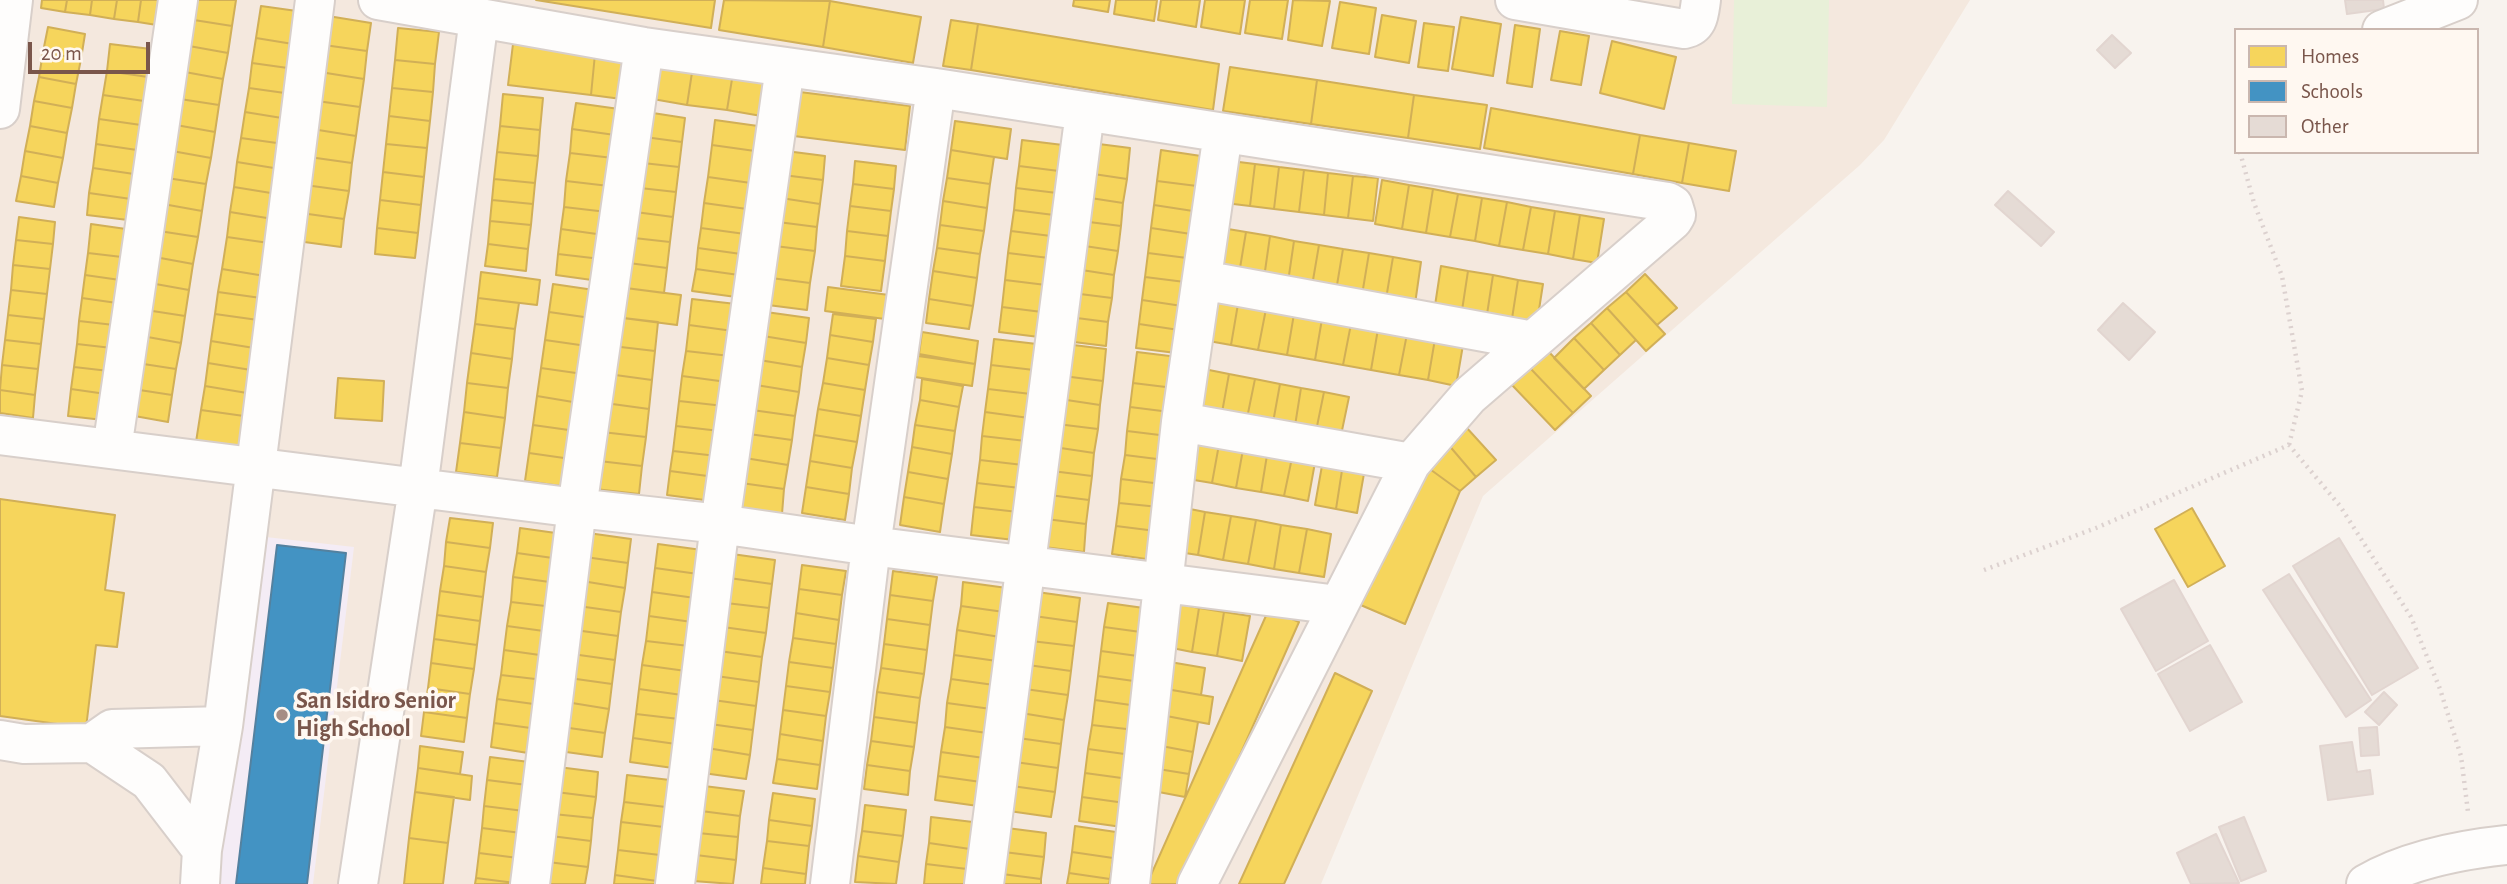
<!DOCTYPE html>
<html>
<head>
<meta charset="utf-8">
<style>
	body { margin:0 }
	#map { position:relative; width:2507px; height:884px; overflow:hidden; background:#f8f3ee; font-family:"Alegreya Sans",sans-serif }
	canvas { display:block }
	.legend { position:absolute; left:2234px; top:28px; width:245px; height:126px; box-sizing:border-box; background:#fff8f1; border:2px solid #cab7af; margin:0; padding:9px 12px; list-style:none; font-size:21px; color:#7a564b }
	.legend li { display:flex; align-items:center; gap:14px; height:35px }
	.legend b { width:35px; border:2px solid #cab7af }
	.scale { position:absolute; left:28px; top:42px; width:122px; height:32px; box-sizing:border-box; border:4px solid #7a564b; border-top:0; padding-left:9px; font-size:21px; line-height:24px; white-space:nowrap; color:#7a564b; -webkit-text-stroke:5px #fff8f1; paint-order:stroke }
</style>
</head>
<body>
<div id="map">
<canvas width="2507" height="884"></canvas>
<ul class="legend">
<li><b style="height:19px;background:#f6d55c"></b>Homes</li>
<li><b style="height:19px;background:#4393c3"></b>Schools</li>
<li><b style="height:19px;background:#e5dbd5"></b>Other</li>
</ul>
<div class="scale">20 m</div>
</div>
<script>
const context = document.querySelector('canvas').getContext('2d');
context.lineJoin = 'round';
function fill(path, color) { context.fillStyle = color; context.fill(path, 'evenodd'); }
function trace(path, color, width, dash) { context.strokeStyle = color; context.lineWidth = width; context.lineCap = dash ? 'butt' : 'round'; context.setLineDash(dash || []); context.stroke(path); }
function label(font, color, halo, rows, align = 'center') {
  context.font = font + ' "Alegreya Sans",sans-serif'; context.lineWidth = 7; context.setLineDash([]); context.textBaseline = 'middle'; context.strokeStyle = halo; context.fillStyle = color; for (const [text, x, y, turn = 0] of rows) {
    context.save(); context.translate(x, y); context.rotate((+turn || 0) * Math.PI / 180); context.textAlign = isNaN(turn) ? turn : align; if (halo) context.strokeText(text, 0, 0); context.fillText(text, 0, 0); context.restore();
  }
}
fill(new Path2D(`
	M0,0H1970L1884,140L1860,165L1483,496L1321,884H0Z`), '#f4e8de');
fill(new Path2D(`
	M257,536L354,547L313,884H208Z`), '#f4ecf5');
fill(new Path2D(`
	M1734,0H1829L1827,107L1732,104Z`), '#e8f0d8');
const homes = new Path2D(`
	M42,0H67L65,12L41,8Z
	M67,0H92L90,15L65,12Z
	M92,0H117L114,19L90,15Z
	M117,0H141L138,22L114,19Z
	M141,0H166L163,26L138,22Z
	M196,0H236L232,26L194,20Z
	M536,0H715L711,28Z
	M724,0L830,1L823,47L719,30Z
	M1074,0H1110L1108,12L1073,6Z
	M1116,0H1157L1154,21L1114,14Z
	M1161,0H1200L1196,27L1158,20Z
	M1205,0H1245L1240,34L1201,27Z
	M1250,0H1288L1282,39L1245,33Z
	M1293,0L1330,1L1322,46L1288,40Z
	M830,1L921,17L913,63L823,47Z
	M1340,2L1376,8L1369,54L1332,48Z
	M261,6L304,12L299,45L256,38Z
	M1382,15L1416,21L1409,63L1375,57Z
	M328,16L371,23L367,51L324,45Z
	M1461,17L1501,24L1493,76L1452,69Z
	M194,20L232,26L228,53L189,46Z
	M951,20L978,24L971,70L943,66Z
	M1424,23L1454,27L1448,71L1418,67Z
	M978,24L1219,64L1213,110L971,70Z
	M1515,25L1540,29L1532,87L1507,83Z
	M48,27L85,34L81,59L43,52Z
	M398,28L439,32L435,64L395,60Z
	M1560,31L1589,36L1581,85L1551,80Z
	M256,38L299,45L295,69L252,63Z
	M1612,41L1676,57L1664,109L1600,93Z
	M110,44L151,49L148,77L107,71Z
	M513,44L595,54L591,95L508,85Z
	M324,45L367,51L364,79L320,72Z
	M189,46L228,53L223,79L185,72Z
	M43,52L81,59L76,84L39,77Z
	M595,54L634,59L629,100L591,95Z
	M395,60L435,64L433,92L392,88Z
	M653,60L693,66L687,105L647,98Z
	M252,63L295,69L292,94L249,88Z
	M693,66L733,73L727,110L687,105Z
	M1230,67L1317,80L1311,124L1223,111Z
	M107,71L148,77L144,101L103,95Z
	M185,72L223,79L219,105L180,99Z
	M320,72L364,79L360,107L317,101Z
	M733,73L773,79L767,117L727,110Z
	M39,77L76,84L72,108L34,101Z
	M1317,80L1414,95L1408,138L1311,124Z
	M249,88L292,94L288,119L245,112Z
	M392,88L433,92L430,121L389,116Z
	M792,91L910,106L905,150L786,135Z
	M503,94L543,98L540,130L500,126Z
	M103,95L144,101L141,125L99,119Z
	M1414,95L1487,105L1480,149L1408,138Z
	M180,99L219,105L215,132L176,125Z
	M34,101L72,108L67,133L30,126Z
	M317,101L360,107L356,136L312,129Z
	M576,103L619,109L615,135L572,129Z
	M1491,108L1640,135L1633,174L1484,148Z
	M640,111L685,118L682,142L637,136Z
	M245,112L288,119L284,144L241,138Z
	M389,116L430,121L427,148L386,144Z
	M99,119L141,125L137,150L96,144Z
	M715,120L758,126L755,151L712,145Z
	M955,121L1011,129L1007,159L951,150Z
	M176,125L215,132L211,158L172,151Z
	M30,126L67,133L63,158L25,151Z
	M500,126L540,130L538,156L497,152Z
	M312,129L356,136L352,163L309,157Z
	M572,129L615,135L613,158L570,153Z
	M1640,135L1689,143L1682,183L1633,174Z
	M637,136L682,142L679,167L634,162Z
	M241,138L284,144L280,169L237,162Z
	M1022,140L1063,145L1059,171L1019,166Z
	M1091,143L1130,148L1127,179L1087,173Z
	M1689,143L1736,151L1729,191L1682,183Z
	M96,144L137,150L134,174L93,168Z
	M386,144L427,148L424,177L383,172Z
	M712,145L755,151L751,183L708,177Z
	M951,150L994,157L990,184L947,178Z
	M1161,150L1201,156L1197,186L1157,181Z
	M25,151L63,158L58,183L21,176Z
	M172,151L211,158L206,184L167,178Z
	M786,151L825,156L823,180L783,175Z
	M497,152L538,156L535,183L494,179Z
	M570,153L613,158L609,186L566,181Z
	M309,157L352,163L349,191L305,185Z
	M855,161L896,166L894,189L853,184Z
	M1231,161L1255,164L1250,206L1225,203Z
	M237,162L280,169L277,194L234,187Z
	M634,162L679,167L676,192L631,187Z
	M1255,164L1279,167L1274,209L1250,206Z
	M1019,166L1059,171L1057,193L1016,188Z
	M1279,167L1304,170L1299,212L1274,209Z
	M93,168L134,174L131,199L89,193Z
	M1304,170L1328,173L1324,215L1299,212Z
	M383,172L424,177L421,205L380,200Z
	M1087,173L1127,179L1123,203L1084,197Z
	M1328,173L1353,176L1348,218L1324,215Z
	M783,175L823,180L820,204L781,198Z
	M21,176L58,183L54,207L16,201Z
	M1353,176L1378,178L1373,221L1348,218Z
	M708,177L751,183L747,209L704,203Z
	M167,178L206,184L202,211L163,204Z
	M947,178L990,184L987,208L943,201Z
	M494,179L535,183L533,204L492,200Z
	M1382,180L1409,185L1402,229L1375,224Z
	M566,181L609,186L607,212L564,207Z
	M1157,181L1197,186L1193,211L1154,205Z
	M853,184L894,189L891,211L850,206Z
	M305,185L349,191L344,219L301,213Z
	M1409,185L1433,189L1426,233L1402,229Z
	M234,187L277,194L273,219L230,212Z
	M631,187L676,192L673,217L628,211Z
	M1016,188L1057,193L1054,215L1014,210Z
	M1433,189L1458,194L1450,237L1426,233Z
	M89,193L131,199L128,220L87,215Z
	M1458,194L1482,198L1475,241L1450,237Z
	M1084,197L1123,203L1121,226L1081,221Z
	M781,198L820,204L817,227L778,222Z
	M1482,198L1507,202L1499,246L1475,241Z
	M380,200L421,205L418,233L377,228Z
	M492,200L533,204L531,225L490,221Z
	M943,201L987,208L984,231L940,225Z
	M1507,202L1531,207L1523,250L1499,246Z
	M704,203L747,209L745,234L701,228Z
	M163,204L202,211L198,237L159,231Z
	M1154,205L1193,211L1191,234L1151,228Z
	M850,206L891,211L888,236L847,231Z
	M564,207L607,212L604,235L561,229Z
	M1531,207L1555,211L1548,254L1523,250Z
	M1014,210L1054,215L1051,236L1011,231Z
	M628,211L673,217L670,242L625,237Z
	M1555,211L1580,215L1573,259L1548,254Z
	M230,212L273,219L269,243L227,237Z
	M301,213L344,219L341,247L297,241Z
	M1580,215L1604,219L1597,263L1573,259Z
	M19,217L55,222L53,244L16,240Z
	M490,221L531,225L528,249L488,244Z
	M1081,221L1121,226L1118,251L1078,245Z
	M778,222L817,227L815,251L775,246Z
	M91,224L126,229L122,257L88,253Z
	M940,225L984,231L980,254L937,248Z
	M377,228L418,233L415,258L375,254Z
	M701,228L745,234L741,254L698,248Z
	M1151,228L1191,234L1187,258L1148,253Z
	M1222,228L1246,232L1239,274L1214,270Z
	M561,229L604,235L601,259L558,254Z
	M159,231L198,237L193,264L155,257Z
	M847,231L888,236L885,261L845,256Z
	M1011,231L1051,236L1049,258L1008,253Z
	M1246,232L1270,236L1264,278L1239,274Z
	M1270,236L1294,241L1288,282L1264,278Z
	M227,237L269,243L265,276L222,269Z
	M625,237L670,242L667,268L621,262Z
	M16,240L53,244L50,269L13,265Z
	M1294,241L1319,245L1312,286L1288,282Z
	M488,244L528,249L526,271L485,266Z
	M1078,245L1118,251L1114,275L1075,269Z
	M1319,245L1343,249L1336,291L1312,286Z
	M775,246L815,251L810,283L771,278Z
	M698,248L741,254L739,275L696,269Z
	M937,248L980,254L977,278L933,271Z
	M1343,249L1369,253L1362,295L1336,291Z
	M88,253L122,257L120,280L85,275Z
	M1008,253L1049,258L1046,285L1005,280Z
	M1148,253L1187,258L1185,282L1145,277Z
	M1369,253L1393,257L1386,299L1362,295Z
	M558,254L601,259L599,281L556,275Z
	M845,256L885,261L881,291L841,286Z
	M155,257L193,264L189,290L150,283Z
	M1393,257L1421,262L1415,304L1386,299Z
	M621,262L667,268L664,293L618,287Z
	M13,265L50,269L47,294L11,290Z
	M1441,266L1468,271L1461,317L1434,312Z
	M222,269L265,276L261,298L218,292Z
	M696,269L739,275L736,297L692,291Z
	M1075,269L1114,275L1112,298L1072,293Z
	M933,271L977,278L973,306L929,299Z
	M1468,271L1493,275L1486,321L1461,317Z
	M481,272L540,280L537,305L478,298Z
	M1645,274L1677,308L1657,325L1626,292Z
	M85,275L120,280L117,303L82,298Z
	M1493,275L1518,280L1511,325L1486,321Z
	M1145,277L1185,282L1182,306L1142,300Z
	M771,278L810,283L807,310L768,305Z
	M1005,280L1046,285L1042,312L1002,307Z
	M1518,280L1543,284L1536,329L1511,325Z
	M150,283L189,290L185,316L146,310Z
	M553,284L594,290L591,318L549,312Z
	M618,287L681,295L677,325L615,317Z
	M828,287L889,295L885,319L825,311Z
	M11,290L47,294L44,319L8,315Z
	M218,292L261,298L258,320L215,314Z
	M1626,292L1665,334L1646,351L1607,308Z
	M1072,293L1112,298L1108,322L1069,317Z
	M82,298L117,303L114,325L79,321Z
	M478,298L519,303L515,329L475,324Z
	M692,299L736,304L733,331L689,325Z
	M929,299L973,306L969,329L926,323Z
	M1209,299L1238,304L1231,345L1203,340Z
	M1142,300L1182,306L1179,330L1139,324Z
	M1238,304L1266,309L1258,350L1231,345Z
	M1002,307L1042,312L1039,337L999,332Z
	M1607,308L1636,340L1620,355L1591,323Z
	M1266,309L1294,314L1287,355L1258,350Z
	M146,310L185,316L181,343L142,336Z
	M549,312L591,318L587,346L545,340Z
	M766,312L809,318L806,343L763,336Z
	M215,314L258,320L254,348L211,341Z
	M833,314L876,319L873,342L830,335Z
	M1294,314L1322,319L1315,360L1287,355Z
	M8,315L44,319L41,344L5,340Z
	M615,317L658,322L655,351L612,346Z
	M1069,317L1108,322L1106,346L1066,341Z
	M1322,319L1351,324L1343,365L1315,360Z
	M79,321L114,325L112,348L77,344Z
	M1591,323L1620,355L1604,370L1574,338Z
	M475,324L515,329L512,359L471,353Z
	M1139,324L1179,330L1176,353L1136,348Z
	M1351,324L1378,329L1371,370L1343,365Z
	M689,325L733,331L730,356L686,351Z
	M1378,329L1407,334L1399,375L1371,370Z
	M922,332L978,341L975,364L919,354Z
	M1407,334L1435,339L1428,380L1399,375Z
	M830,335L873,342L869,365L827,358Z
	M142,336L181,343L176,369L137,363Z
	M763,336L806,343L802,367L759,360Z
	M1574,338L1604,370L1584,389L1554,358Z
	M994,339L1037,344L1034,370L991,365Z
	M1435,339L1463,345L1456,386L1428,380Z
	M5,340L41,344L38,369L2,365Z
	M545,340L587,346L583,374L541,368Z
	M211,341L254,348L251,370L208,363Z
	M77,344L112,348L109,371L74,367Z
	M1065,344L1106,349L1103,381L1063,376Z
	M612,346L655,351L652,380L608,374Z
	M686,351L730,356L727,382L682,376Z
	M1548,351L1591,396L1573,413L1530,368Z
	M1137,352L1178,357L1174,388L1133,383Z
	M471,353L512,359L508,388L467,383Z
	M918,356L975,364L972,386L915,377Z
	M827,358L869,365L865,390L823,383Z
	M759,360L802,367L799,392L756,385Z
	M137,363L176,369L172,395L133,389Z
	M208,363L251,370L247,393L205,386Z
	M2,365L38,369L35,395L0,390Z
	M991,365L1034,370L1031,394L988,389Z
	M74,367L109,371L106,394L71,389Z
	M541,368L583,374L579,403L537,396Z
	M1530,368L1573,413L1555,430L1512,385Z
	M1204,369L1229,374L1221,418L1196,413Z
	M608,374L652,380L649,409L605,403Z
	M1229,374L1255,379L1246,423L1221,418Z
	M682,376L727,382L724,406L679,401Z
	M1063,376L1103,381L1100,405L1060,399Z
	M338,378L384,381L382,421L335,418Z
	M922,379L963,386L959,407L920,400Z
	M1255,379L1280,384L1272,428L1246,423Z
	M467,383L508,388L505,418L464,412Z
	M823,383L865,390L861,416L818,409Z
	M1133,383L1174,388L1170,412L1130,407Z
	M1280,384L1301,388L1294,432L1272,428Z
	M756,385L799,392L795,416L752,410Z
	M205,386L247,393L244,416L201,410Z
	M1301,388L1324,392L1315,436L1294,432Z
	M71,389L106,394L103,420L68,416Z
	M133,389L172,395L168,422L129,415Z
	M988,389L1031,394L1029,418L985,412Z
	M0,390L35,395L33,418L0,413Z
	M1324,392L1349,397L1340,440L1315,436Z
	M537,396L579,403L576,431L533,425Z
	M1060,399L1100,405L1098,429L1057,424Z
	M920,400L959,407L955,431L915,425Z
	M679,401L724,406L720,431L676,426Z
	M605,403L649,409L646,437L602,432Z
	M1130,407L1170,412L1168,436L1127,431Z
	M818,409L861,416L857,442L814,435Z
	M201,410L244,416L239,449L196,442Z
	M752,410L795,416L792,440L749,434Z
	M464,412L505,418L501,448L460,443Z
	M985,412L1029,418L1026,441L982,436Z
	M1057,424L1098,429L1094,453L1054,447Z
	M533,425L576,431L571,459L529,453Z
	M915,425L955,431L952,454L912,447Z
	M676,426L720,431L717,456L673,451Z
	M1466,427L1496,460L1476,477L1447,443Z
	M1127,431L1168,436L1165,460L1125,455Z
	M602,432L646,437L642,466L599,461Z
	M749,434L792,440L788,465L745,458Z
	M814,435L857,442L852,468L810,461Z
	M1196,435L1220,439L1212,483L1188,479Z
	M982,436L1026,441L1023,465L980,460Z
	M1220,439L1244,444L1236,488L1212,483Z
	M460,443L501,448L497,477L456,472Z
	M1447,443L1476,477L1460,491L1427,467Z
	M1244,444L1268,449L1261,492L1236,488Z
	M912,447L952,454L948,479L908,472Z
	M1054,447L1094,453L1092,476L1052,471Z
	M1268,449L1293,453L1284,496L1261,492Z
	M673,451L717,456L715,477L670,471Z
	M529,453L571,459L568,487L525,481Z
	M1293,453L1316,457L1308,501L1284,496Z
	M1125,455L1165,460L1162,484L1121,479Z
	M745,458L788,465L784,489L741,483Z
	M980,460L1023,465L1020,488L977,483Z
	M1323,460L1343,464L1336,509L1315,505Z
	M599,461L642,466L639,494L595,489Z
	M810,461L852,468L849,494L806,487Z
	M1343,464L1365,468L1357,513L1336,509Z
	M1427,467L1460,491L1405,624L1356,603Z
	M670,471L715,477L712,501L667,495Z
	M1052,471L1092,476L1089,500L1049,495Z
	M908,472L948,479L944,504L904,497Z
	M1121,479L1162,484L1159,507L1119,503Z
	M741,483L784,489L782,514L739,507Z
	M977,483L1020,488L1018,512L974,507Z
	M806,487L849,494L845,520L802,513Z
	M1049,495L1089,500L1086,524L1046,519Z
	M904,497L944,504L940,532L900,525Z
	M0,499L115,515L105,590L124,593L117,647L96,645L86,728L0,716Z
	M1119,503L1159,507L1156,531L1116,526Z
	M974,507L1018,512L1014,540L971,535Z
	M1180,507L1205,512L1198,555L1172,551Z
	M2192,508L2225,566L2188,587L2155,529Z
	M1205,512L1231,516L1223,560L1198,555Z
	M1231,516L1256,520L1248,564L1223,560Z
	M450,518L493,523L490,548L446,542Z
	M1046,519L1086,524L1084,552L1044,547Z
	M1256,520L1281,525L1274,569L1248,564Z
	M1281,525L1307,529L1299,573L1274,569Z
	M1116,526L1156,531L1153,560L1112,554Z
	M520,528L563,534L560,559L517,553Z
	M1307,529L1331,534L1324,577L1299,573Z
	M588,533L631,539L628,563L585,557Z
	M446,542L490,548L486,572L444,566Z
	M658,544L702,550L698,574L655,568Z
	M517,553L560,559L557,583L513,577Z
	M732,554L775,560L772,584L729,578Z
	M585,557L628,563L625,588L582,581Z
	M802,565L846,571L842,595L799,589Z
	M444,566L486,572L483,597L440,591Z
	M655,568L698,574L695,598L652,592Z
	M893,571L937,577L933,601L890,595Z
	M513,577L557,583L554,607L511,602Z
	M729,578L772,584L769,608L726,603Z
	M582,581L625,588L621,612L578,606Z
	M963,582L1007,588L1004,612L961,606Z
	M799,589L842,595L839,620L796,613Z
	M440,591L483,597L480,621L437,615Z
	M652,592L695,598L692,622L649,616Z
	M1037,592L1080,598L1077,622L1034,616Z
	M890,595L933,601L930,625L887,619Z
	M511,602L554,607L551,632L507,626Z
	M726,603L769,608L766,633L723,627Z
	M1108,603L1151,609L1148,633L1104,627Z
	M1174,603L1199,608L1192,652L1167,647Z
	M578,606L621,612L618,636L575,630Z
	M961,606L1004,612L1000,637L957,630Z
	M1199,608L1224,612L1217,656L1192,652Z
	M1269,609L1299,622L1183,884H1147Z
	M1224,612L1250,616L1242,661L1217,656Z
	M796,613L839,620L836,644L793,638Z
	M437,615L480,621L477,645L434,639Z
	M649,616L692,622L689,646L646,641Z
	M1034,616L1077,622L1074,646L1031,641Z
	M887,619L930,625L927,650L884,644Z
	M507,626L551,632L547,656L504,650Z
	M723,627L766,633L762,657L719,651Z
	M1104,627L1148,633L1145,657L1101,651Z
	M575,630L618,636L615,660L572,654Z
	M957,630L1000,637L997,661L954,655Z
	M793,638L836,644L833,668L789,662Z
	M434,639L477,645L474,669L431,663Z
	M646,641L689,646L686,671L642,665Z
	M1031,641L1074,646L1071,671L1028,665Z
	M884,644L927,650L924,674L881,668Z
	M504,650L547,656L544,680L501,675Z
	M719,651L762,657L759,682L716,676Z
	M1101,651L1145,657L1141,682L1098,676Z
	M572,654L615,660L612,684L569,678Z
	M954,655L997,661L994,685L951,679Z
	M789,662L833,668L830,692L786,686Z
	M1170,662L1205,668L1201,695L1166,689Z
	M431,663L474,669L470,694L428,688Z
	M642,665L686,671L682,695L639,689Z
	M1028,665L1071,671L1068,695L1025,689Z
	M881,668L924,674L920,698L877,692Z
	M1335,673L1372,691L1284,884H1239Z
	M501,675L544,680L541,705L497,699Z
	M716,676L759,682L756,706L713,700Z
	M1098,676L1141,682L1138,706L1095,700Z
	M569,678L612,684L609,709L566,702Z
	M951,679L994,685L991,709L947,703Z
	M786,686L830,692L826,716L783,710Z
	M428,688L470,694L467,718L424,712Z
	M639,689L682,695L679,719L636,714Z
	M1025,689L1068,695L1064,720L1021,713Z
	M1166,689L1213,697L1209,724L1161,715Z
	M877,692L920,698L917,723L874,717Z
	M497,699L541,705L538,729L494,723Z
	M713,700L756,706L753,730L710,724Z
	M1095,700L1138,706L1135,730L1092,725Z
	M566,702L609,709L605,733L562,727Z
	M947,703L991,709L987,733L945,727Z
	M783,710L826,716L823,741L780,734Z
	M424,712L467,718L464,742L421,736Z
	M1021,713L1064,720L1061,744L1018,738Z
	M636,714L679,719L676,744L633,738Z
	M1161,715L1198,722L1193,752L1156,745Z
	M874,717L917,723L914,747L871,741Z
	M494,723L538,729L534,754L491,747Z
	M710,724L753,730L750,755L707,748Z
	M1092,725L1135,730L1132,755L1088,749Z
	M562,727L605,733L602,757L559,751Z
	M945,727L987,733L984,758L941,752Z
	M780,734L823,741L820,765L777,759Z
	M633,738L676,744L673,768L630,762Z
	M1018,738L1061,744L1058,768L1015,762Z
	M871,741L914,747L910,771L867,765Z
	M1156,745L1193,752L1189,774L1152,768Z
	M420,746L463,752L460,774L418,768Z
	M707,748L750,755L746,779L703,773Z
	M1088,749L1132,755L1129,779L1085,773Z
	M941,752L984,758L981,782L938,776Z
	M490,757L529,762L527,785L487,780Z
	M777,759L820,765L817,789L773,783Z
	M1015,762L1058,768L1055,792L1012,786Z
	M867,765L910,771L908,795L864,789Z
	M558,767L598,772L596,797L556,792Z
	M418,768L472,776L470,800L415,792Z
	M1152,768L1189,774L1185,797L1148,790Z
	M1085,773L1129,779L1125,803L1082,797Z
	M627,775L670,780L666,807L624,802Z
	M938,776L981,782L978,806L935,800Z
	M487,780L527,785L524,811L484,806Z
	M704,786L744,791L740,816L701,811Z
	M1012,786L1055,792L1051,817L1009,811Z
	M415,792L454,797L448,843L409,838Z
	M556,792L596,797L593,818L553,814Z
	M773,793L815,799L812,826L769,820Z
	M1082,797L1125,803L1122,827L1079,821Z
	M624,802L666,807L664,827L621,822Z
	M865,805L906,810L903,836L862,831Z
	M484,806L524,811L521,833L482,828Z
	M701,811L740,816L738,837L698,833Z
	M553,814L593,818L591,841L551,836Z
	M931,817L973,822L970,849L929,843Z
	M769,820L812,826L809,846L767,841Z
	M621,822L664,827L660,855L618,850Z
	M1075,826L1116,832L1113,858L1072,852Z
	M482,828L521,833L518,858L479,853Z
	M1007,828L1046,833L1044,857L1004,852Z
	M862,831L903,836L899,862L858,856Z
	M698,833L738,837L736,860L696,855Z
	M551,836L591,841L588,867L548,862Z
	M409,838L448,843L443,884H404Z
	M767,841L809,846L806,874L763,868Z
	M929,843L970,849L967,869L926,864Z
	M618,850L660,855L657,881L615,875Z
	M1004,852L1044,857L1041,879L1002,874Z
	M1072,852L1113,858L1110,879L1069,873Z
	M479,853L518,858L515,883L476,878Z
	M696,855L736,860L733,884L693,881Z
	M858,856L899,862L896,884L855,882Z
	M548,862L588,867L585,884H545Z
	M926,864L967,869L965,884H924Z
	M763,868L806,874L805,884H761Z
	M1069,873L1110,879L1109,884H1067Z
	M1002,874L1041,879V884H1001Z
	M615,875L657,881V884H614Z
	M476,878L515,883V884H475Z`);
fill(homes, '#f6d55c');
trace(homes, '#d1af57', 2);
const schools = new Path2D(`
	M277,545L346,553L307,884H236Z`);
fill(schools, '#4393c3');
trace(schools, '#54819f', 2);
const building = new Path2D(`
	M2345,0H2383L2384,9L2347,14Z
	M2112,35L2131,53L2115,68L2097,50Z
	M2008,191L2054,232L2041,246L1995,205Z
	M2123,303L2155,332L2129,360L2098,330Z
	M2339,538L2418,668L2372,695L2293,566Z
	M2289,574L2371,700L2346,717L2263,590Z
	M2174,580L2208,641L2156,671L2121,609Z
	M2210,645L2242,702L2190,731L2158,674Z
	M2384,692L2397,705L2379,725L2365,712Z
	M2377,727L2379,755L2361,756L2359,728Z
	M2352,742L2357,772L2370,770L2373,794L2328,800L2320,746Z
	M2244,817L2266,871L2241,881L2219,827Z
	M2216,834L2239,883L2191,884L2177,853Z`);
fill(building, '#e5dbd5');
trace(building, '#e2d5d0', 2);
const minor = new Path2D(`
	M378,0L644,47L936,88L1668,202L1673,205L1676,215L1673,220L1469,396L1411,463L1197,884
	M1515,0L1684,29C1699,26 1699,14 1701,0
	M2382,30L2458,0
	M0,109L13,0
	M1202,280L1533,341
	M1181,422L1411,463
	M0,435L577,508L720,524L871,546L1338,605
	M112,449L178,0
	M0,740L24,744L92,743L149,781L202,850L200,884
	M92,743L112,729L223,726L315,0
	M202,850L223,726
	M358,884L418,488L479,18
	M530,884L577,508L644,47
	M675,884L720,524L785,67
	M830,884L871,546L936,88
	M984,884L1085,112
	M1130,884L1181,422L1223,133
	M2366,884C2408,860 2459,850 2507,845`);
trace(minor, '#d8cfca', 42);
trace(new Path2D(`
	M2240,152L2254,203L2282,276L2302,391L2289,445
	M1984,570L2096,528L2289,445L2340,506L2411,617L2440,689L2461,756L2468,812`), '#dcd1cf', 4.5, [2, 5]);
trace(minor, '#fefdfc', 38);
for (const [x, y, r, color] of [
	[282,715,7,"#a68d84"]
]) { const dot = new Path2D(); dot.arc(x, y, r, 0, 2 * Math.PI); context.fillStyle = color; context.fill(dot); trace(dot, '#fff8f1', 2.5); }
label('bold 24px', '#7a564b', '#fff8f1', [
	["San Isidro Senior",296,701],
	["High School",296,729]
], 'left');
</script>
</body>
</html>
